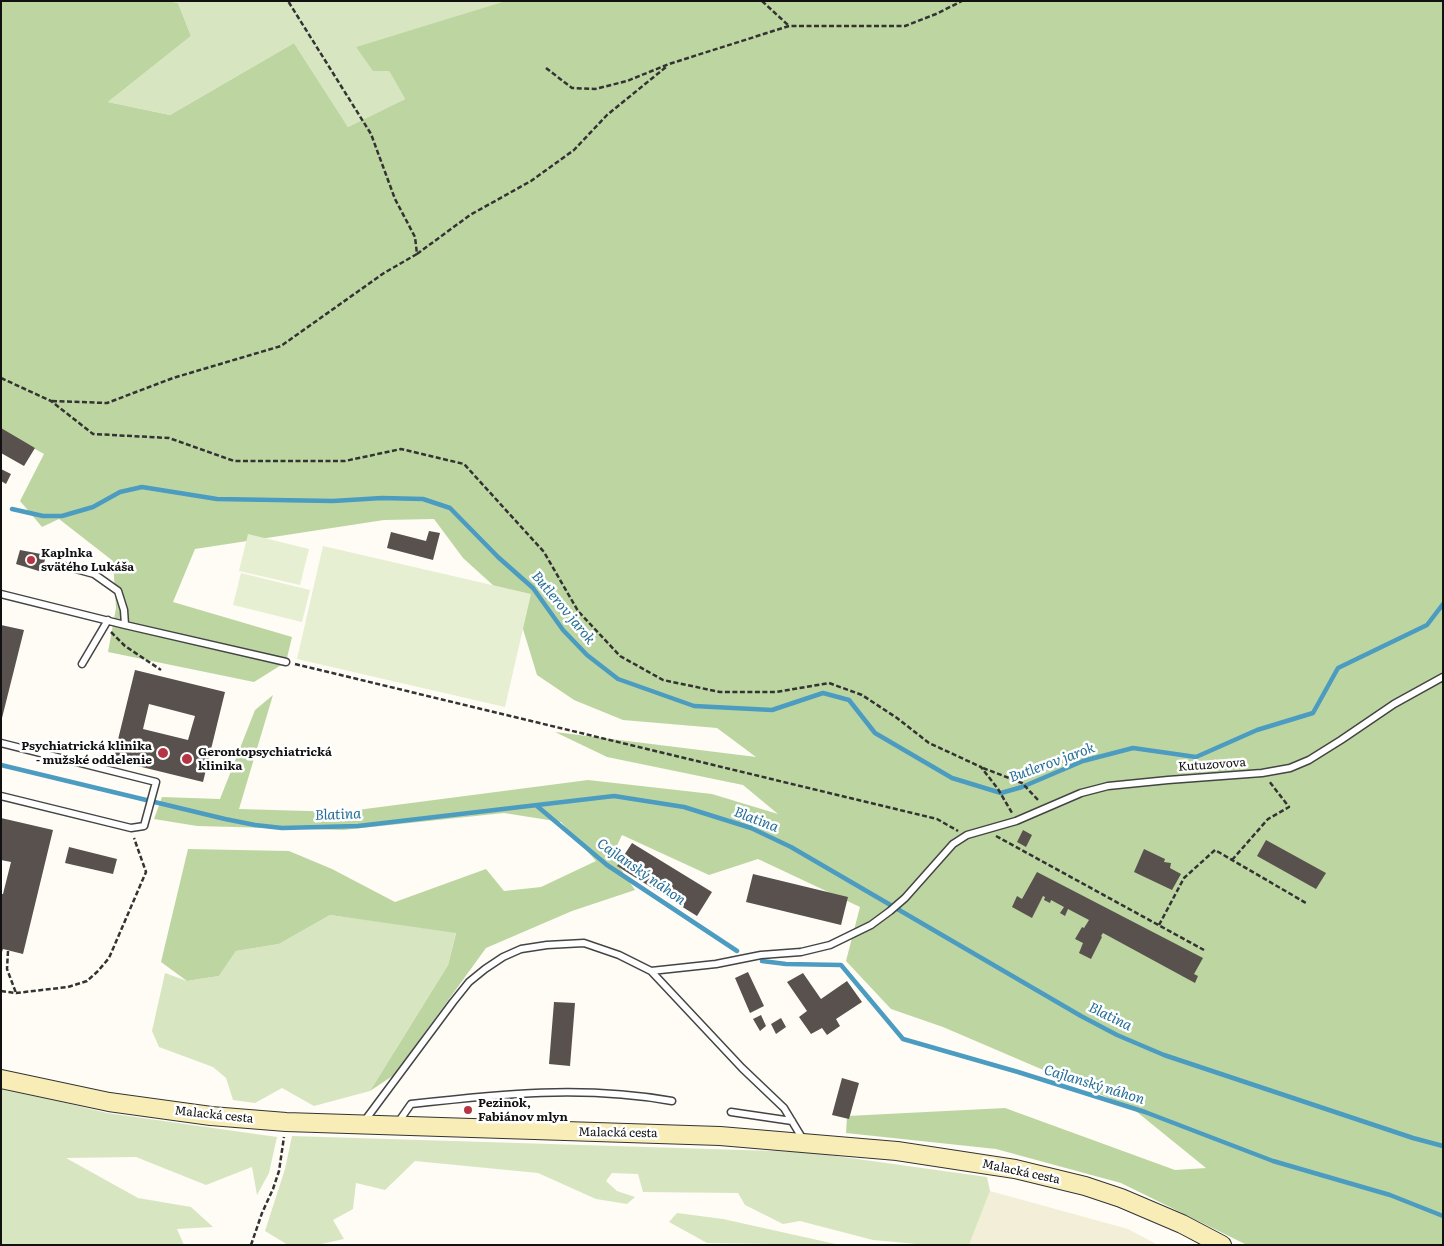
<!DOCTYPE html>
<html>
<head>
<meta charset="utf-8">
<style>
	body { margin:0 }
	#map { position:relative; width:1444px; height:1246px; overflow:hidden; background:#fefcf5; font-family:Literata,serif }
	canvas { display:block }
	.frame { position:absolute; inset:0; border:2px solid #111; pointer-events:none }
</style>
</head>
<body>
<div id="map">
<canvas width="1444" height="1246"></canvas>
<div class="frame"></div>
</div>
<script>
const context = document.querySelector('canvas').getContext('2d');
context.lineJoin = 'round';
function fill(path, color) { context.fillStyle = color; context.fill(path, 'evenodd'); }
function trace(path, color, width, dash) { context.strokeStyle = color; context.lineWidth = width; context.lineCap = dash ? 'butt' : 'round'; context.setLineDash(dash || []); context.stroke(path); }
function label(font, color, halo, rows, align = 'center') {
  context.font = font + ' Literata,serif'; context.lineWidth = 5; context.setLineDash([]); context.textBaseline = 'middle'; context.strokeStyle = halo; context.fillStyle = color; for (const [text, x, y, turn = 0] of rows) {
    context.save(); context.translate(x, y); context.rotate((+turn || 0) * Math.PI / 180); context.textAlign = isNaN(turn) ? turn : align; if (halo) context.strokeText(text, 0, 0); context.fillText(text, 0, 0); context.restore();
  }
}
fill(new Path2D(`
	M990,1191L1128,1229L1158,1245H969Z`), '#f3eed7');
fill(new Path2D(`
	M167,1H506V2L357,47L389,71L405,99L348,127L294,43L170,115L108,102L191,36L178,3Z
	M330,915L456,932L448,965L370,1091L314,1106L282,1088L255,1103L233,1100L226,1078L213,1067L159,1047L152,1031L165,973L187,981L219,976L236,951L279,944Z
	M1,1087L107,1113L277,1137L269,1173L257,1195L252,1167L206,1185L136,1157L66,1158L138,1198L191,1207L213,1227L177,1229L184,1245H1Z
	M292,1136L807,1152L987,1177L990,1191L969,1245H928L873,1240L800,1221L783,1224L745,1205L738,1193L643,1192L638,1174L612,1173L606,1181L617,1191L635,1197L627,1204L596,1199L538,1173L415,1161L385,1190L356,1183L353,1209L333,1220L344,1239L317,1245H288L265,1231L285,1169Z
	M677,1213L723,1219L840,1245L707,1243L669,1222Z`), '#d7e6c1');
fill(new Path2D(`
	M1,1H167L178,3L191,36L108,102L170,115L294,43L348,127L405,99L389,71H373L356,47L506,1H1443V1245H1247L1121,1183L996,1149L846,1133L847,1116L1005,1108L1175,1170L1206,1168L1132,1108L943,1027L891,1009L846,961L860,907L758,859L709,875L622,835L612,856L635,890L572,911L486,948L394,1075L370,1091L448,965L456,933L330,915L279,944L236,951L219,976L187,981L161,962L188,849L289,851L332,869L395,902L486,869L504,891L541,887L596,861L561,822L504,813L343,830L197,826L154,819L162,797L220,799L255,710L273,695L239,809L342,812L588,780L712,794L778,814L743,785L607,757L555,732L756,757L717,728L623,720L574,700L537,675L516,606L463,558L434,519L384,520L195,549L173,602L292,637L286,662L254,682L108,652L116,608L113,561L59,519L42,527L20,501L44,454L1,430Z`), '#bdd6a1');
fill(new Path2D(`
	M248,534L309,549L300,585L239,571Z
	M323,546L531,594L505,707L297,659Z
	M241,573L310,590L302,622L233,605Z`), '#e7efd2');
trace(new Path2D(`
	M12,509L43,516H62L93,507L120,492L142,487L217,499L333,501L382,498L423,499L450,508L498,557L533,588L563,630L587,655L618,679L694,706L772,710L823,693L849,700L875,733L952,778L1001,793L1022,787L1083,761L1133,748L1196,757L1257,730L1313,713L1338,668L1427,625L1443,604
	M1,765L225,819L255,825L282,828L358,826L614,796L684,807L751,828L791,847L1081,1016L1117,1035L1164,1055L1413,1138L1443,1146
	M537,806L607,865L737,951
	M762,961L786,964L841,965L903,1039L1018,1072L1145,1112L1273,1161L1390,1195L1443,1216`), '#4c9bc1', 4.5);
fill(new Path2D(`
	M1,428L35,448L24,466L1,453Z
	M1,469L11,474L6,484L1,481Z
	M429,531L440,533L433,560L387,548L391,532L426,541Z
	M20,550L46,555L42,572L16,564Z
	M1,625L24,630L2,718H1Z
	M135,670L225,692L203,782L113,760ZM149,704L195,716L188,740L143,729Z
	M1,818L53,830L23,954L3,949L1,955V894H3L11,862L1,860Z
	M1023,830L1032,835L1026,847L1017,842Z
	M1266,840L1326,873L1316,889L1257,856Z
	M632,843L712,892L697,916L617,866Z
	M69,847L117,859L113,874L65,863Z
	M1144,849L1165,859L1164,862L1171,863L1170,868L1181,874L1172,890L1134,872Z
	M1037,872L1203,958L1194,974L1198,976L1195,983L1103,933L1101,936L1102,937L1091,959L1079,953L1083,943L1075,939L1082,927L1084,928L1089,920L1068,909L1065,916L1060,913L1064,907L1051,900L1050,903L1044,900L1045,897L1043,896L1032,918L1012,907L1017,896L1022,899Z
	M753,874L848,897L841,925L746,902Z
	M748,972L764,1006L750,1013L735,978Z
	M803,973L821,999L847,981L862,1002L836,1019L840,1026L827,1035L822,1028L811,1034L799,1017L807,1011L787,982Z
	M554,1002L575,1003L570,1066L549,1064Z
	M761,1015L766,1026L760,1031L753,1019Z
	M781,1018L786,1027L776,1034L771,1024Z
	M842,1078L859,1083L849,1119L832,1115Z`), '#58514e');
const lane = new Path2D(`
	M61,565L94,574L118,591L124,610L125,625
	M1,594L125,625L286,662
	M82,664L108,620
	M1,743L156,782L144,826L131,828L1,796
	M651,971L716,964L761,955L801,952L830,945L871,925L890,911L905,898L953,844L967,835L1016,821L1081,793L1108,786L1168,780L1262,773L1290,768L1309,760L1341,740L1394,704L1443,677
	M731,1112L792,1121
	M363,1123L453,1002L469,982L485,969L503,957L521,949L547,945L584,943L619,955L651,971L742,1068L784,1108L804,1141
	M397,1124L411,1104C501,1094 582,1085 672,1101`);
const secondary = new Path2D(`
	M1,1079L109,1102L211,1116L286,1122L720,1136L897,1151L1015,1169L1085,1186L1121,1198L1182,1224L1222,1245`);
trace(lane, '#444', 9);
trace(secondary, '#333', 20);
trace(new Path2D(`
	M762,1L789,26
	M546,68L572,88L595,89L627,81L669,64L789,26H905L936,14L962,1
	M417,254L470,215L531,181L574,150L607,115L666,67
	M1,378L51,401L93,434L169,438L234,461H345L401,449L464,464L544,552L578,611L620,656L663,680L720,692H776L829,683L862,695L897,718L929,743L981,767L998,789L1012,813
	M52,401L107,403L173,378L281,346L384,273L417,254L415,237L395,199L371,134L288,1
	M111,632L125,646L161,670
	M295,664L937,819L958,831
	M983,768L1022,783L1039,801
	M996,836L1204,950
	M1232,860L1268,819L1289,807L1269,781
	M1159,925L1184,878L1215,850L1306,903
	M8,951L7,969L16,993
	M1,991L16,993L68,987L87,981L98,971L109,958L146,872L134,838
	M251,1245L262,1213L273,1189L279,1171L284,1137`), '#333', 2.5, [5, 2.5]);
trace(lane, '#fff', 6);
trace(secondary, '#f8ecb7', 18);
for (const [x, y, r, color] of [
	[31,560,5,"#b53544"],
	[163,753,6,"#b53544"],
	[187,759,6,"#b53544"],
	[468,1110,5,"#b53544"]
]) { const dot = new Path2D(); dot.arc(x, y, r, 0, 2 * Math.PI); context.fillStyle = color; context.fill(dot); trace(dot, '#fff', 2); }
label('bold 12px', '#111', '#fff', [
	["Kaplnka",41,553],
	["svätého Lukáša",41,567],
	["Psychiatrická klinika",152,746,"right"],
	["- mužské oddelenie",152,760,"right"],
	["Gerontopsychiatrická",198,752],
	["klinika",198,766],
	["Pezinok,",478,1103],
	["Fabiánov mlyn",478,1117]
], 'left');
label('12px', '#111', '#fff', [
	["Kutuzovova",1212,765,-4],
	["Malacká cesta",214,1115,6],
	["Malacká cesta",618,1133,1],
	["Malacká cesta",1021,1172,12]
]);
label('italic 14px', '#246e98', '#fff', [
	["Butlerov jarok",563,608,50],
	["Butlerov jarok",1052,763,-20],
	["Blatina",338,815,-2],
	["Blatina",756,820,21],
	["Cajlanský náhon",641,872,35],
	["Blatina",1110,1017,26],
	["Cajlanský náhon",1094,1085,17]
]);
</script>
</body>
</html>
